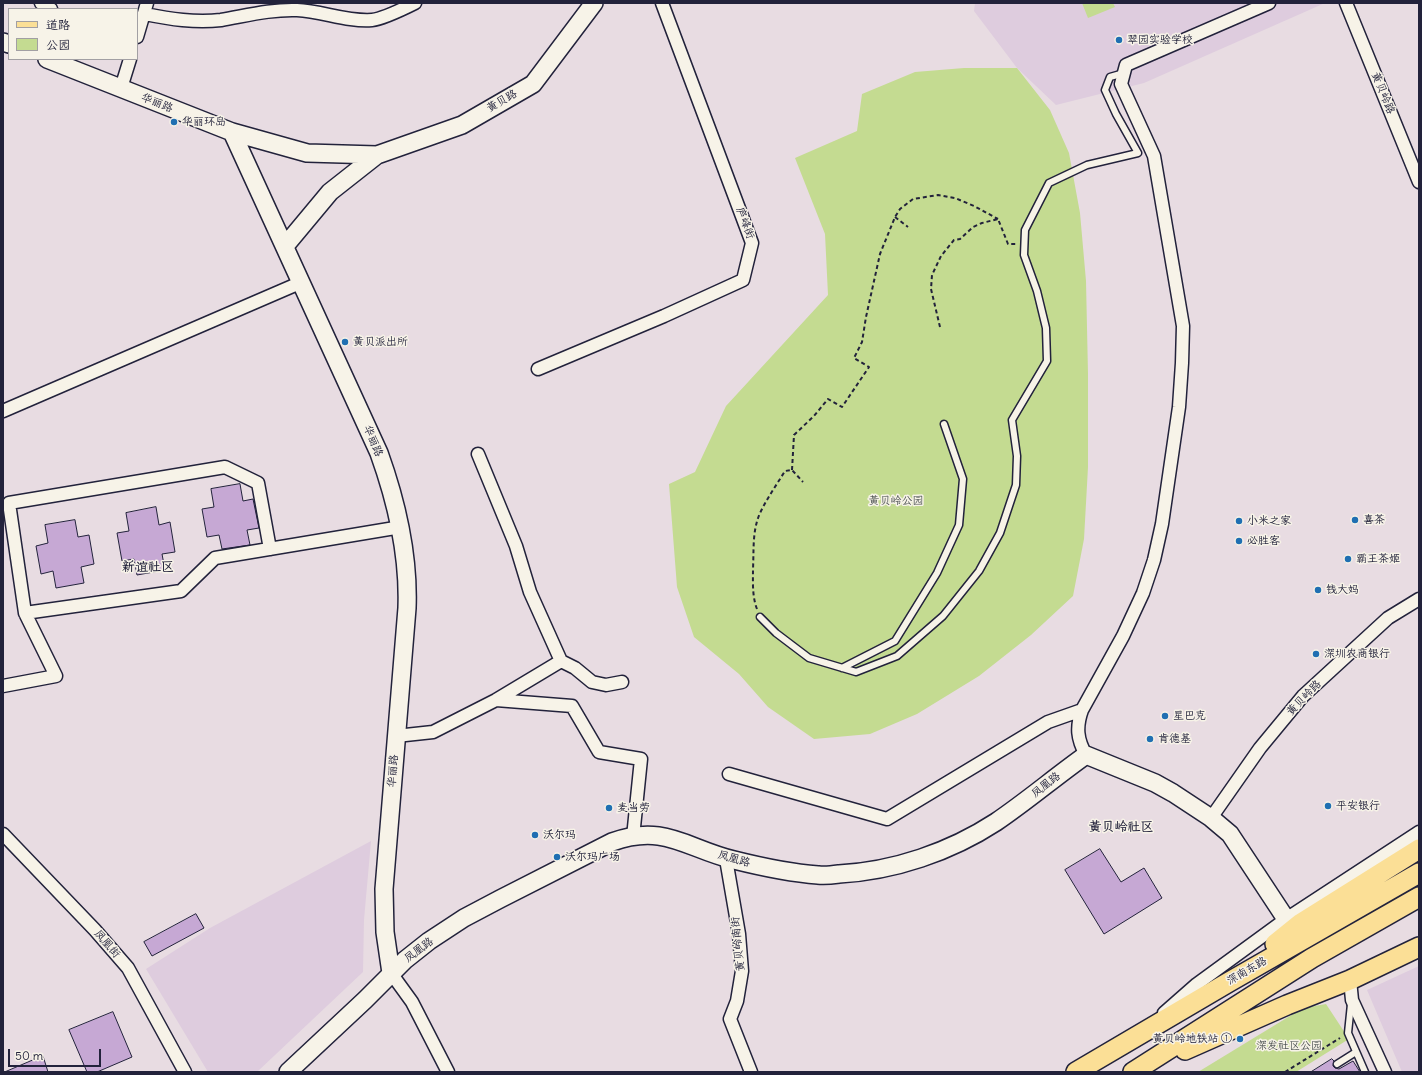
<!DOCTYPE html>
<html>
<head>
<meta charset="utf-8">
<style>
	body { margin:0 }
	#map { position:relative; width:1422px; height:1075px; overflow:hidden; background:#e8dce2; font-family:Delius,"LXGW WenKai TC",sans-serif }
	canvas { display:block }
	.frame { position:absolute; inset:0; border:4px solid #22223b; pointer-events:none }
	.legend { position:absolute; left:8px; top:8px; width:130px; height:52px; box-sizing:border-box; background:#f7f3e8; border:1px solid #a29fa3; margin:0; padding:5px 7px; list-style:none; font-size:12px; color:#22223b }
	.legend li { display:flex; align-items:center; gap:8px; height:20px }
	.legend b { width:20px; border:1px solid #a29fa3 }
	.scale { position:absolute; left:8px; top:1049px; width:93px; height:18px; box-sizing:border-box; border:2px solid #22223b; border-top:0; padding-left:5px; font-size:12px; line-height:14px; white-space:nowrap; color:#22223b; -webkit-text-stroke:3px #f7f3e8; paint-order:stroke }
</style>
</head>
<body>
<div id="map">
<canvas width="1422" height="1075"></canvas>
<div class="frame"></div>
<ul class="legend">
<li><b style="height:5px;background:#fbdf96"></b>道路</li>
<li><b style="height:11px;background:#c4db91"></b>公园</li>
</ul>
<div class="scale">50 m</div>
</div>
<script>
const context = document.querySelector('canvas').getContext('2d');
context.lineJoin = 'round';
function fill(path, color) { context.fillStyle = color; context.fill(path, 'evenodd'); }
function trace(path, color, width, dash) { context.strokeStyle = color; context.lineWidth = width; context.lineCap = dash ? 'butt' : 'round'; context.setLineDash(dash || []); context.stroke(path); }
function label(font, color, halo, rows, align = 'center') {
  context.font = font + ' Delius,"LXGW WenKai TC",sans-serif'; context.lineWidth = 3; context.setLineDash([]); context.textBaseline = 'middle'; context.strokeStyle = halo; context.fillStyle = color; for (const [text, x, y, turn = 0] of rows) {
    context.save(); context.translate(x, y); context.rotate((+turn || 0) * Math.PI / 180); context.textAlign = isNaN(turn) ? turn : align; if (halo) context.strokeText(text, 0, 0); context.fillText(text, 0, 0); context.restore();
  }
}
fill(new Path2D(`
	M975,3H1325L1144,83L1056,105L1017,68L974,11Z
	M371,841L364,920L363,972L257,1072H208L146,969L210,928Z
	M1419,966V1072H1402L1367,990Z`), '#deccde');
fill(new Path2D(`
	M1082,3H1113L1115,7L1088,18Z
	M964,68H1017L1050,110L1069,153L1080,213L1086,281L1088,374V467L1084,539L1073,596L1031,635L979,676L917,714L870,734L814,739L768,707L739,674L694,637L677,587L669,484L695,472L726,406L828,295L825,234L795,158L857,131L862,94L915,72Z
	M1326,1004L1349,1039L1296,1072H1198L1303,1008Z`), '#c4db91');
const building = new Path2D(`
	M240,484L243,501L253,499L259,528L247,530L250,545L222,549L219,535L207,537L202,509L214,507L211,489Z
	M156,507L159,525L170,522L175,552L162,554L165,570L137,575L134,559L122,561L117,533L129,531L126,513Z
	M75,520L78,537L89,535L94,564L81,567L84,583L56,588L53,571L41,574L36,546L48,543L45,525Z
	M1100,849L1121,882L1144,868L1162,898L1104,934L1065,870Z
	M196,914L204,928L152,956L144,942Z
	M113,1012L132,1057L97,1072H87L69,1030Z
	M43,1056L48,1072H5Z
	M1332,1059L1334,1061L1333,1066L1335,1068L1339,1069L1353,1061L1360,1072H1311Z`);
fill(building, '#c6a8d4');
trace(building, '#22223b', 1);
const lane = new Path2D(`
	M760,617L776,633L809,658L856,672L897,656L943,616L979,571L1000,533L1016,485L1017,456L1012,420L1047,361L1046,328L1037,291L1024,255L1025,230L1049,183L1087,165L1138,153L1116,114L1105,90L1110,77L1124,73
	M842,668L895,641L937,573L959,525L963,479L944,424
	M1351,1004L1348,1033L1365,1072
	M1337,1064L1356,1052`);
const street = new Path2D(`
	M41,3L51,9
	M1346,3L1419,182
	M145,14C170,19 195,23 221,20C245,16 271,9 297,10C322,11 347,22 372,20C382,19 405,8 415,3
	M137,37L147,3
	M121,88L130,59
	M538,369L664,316L743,280L752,243L662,3
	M3,411L302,282
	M478,454L516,546L530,592L561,661L575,668L592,682L606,685L622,682
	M270,549L258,483L225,467L9,503L25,613L181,591L215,558L401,527
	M3,686L56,676L25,613
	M496,700L572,706L599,752L641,759L633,837
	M396,736L433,732L496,700L561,661
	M1086,755C1077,739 1076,727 1082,710L1123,636L1143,593L1154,560L1162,524L1179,407L1182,363L1183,326L1154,156L1121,84L1126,65L1269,3
	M729,774L887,819L1048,722L1082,710
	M1211,818L1260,748L1303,696L1388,618L1419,599
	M3,834L95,930L128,968L185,1072
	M726,859L739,934L742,971L737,1001L730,1019L751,1072
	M391,973L412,1002L448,1072
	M1350,980L1352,1000L1385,1072
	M1164,1013L1197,984L1286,919L1419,832`);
const secondary = new Path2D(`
	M3,42L9,44
	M47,59L232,132L307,153L377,155
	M232,132L379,453C397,503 409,554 407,608L384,889L385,932L391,973
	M285,246L330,192L377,155L462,125L533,84L594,3
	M288,1072L365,1000L405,960L429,941L464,918L500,899L612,842C665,823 687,849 734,860C762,867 790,873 818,875C825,876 832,875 839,874C894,871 950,852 996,822C1027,801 1055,777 1086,755L1155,783L1173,793L1211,818L1230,834L1286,919`);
const primary = new Path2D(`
	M1275,944L1301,923L1419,849
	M1185,1050L1287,1005L1350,980L1419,947
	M1076,1072L1229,982L1419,873
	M1133,1072L1312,958L1419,897`);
trace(lane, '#22223b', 9);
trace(street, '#22223b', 15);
trace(secondary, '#22223b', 20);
trace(primary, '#22223b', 22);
trace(new Path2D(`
	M895,217L908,227
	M940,327L931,289L932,275L941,256L954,240L960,239L973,227L982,223L998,219L1008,244H1017
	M792,470L794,435L814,416L828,399L842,407L869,367L854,358L862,342L866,317L880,254L895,217L900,209L913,199L938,195L955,198L974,206L998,219
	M757,609C752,596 753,582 753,569C754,549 752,529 761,511C768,497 777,484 785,471L792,470L803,482
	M1285,1072L1340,1038`), '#22223b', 2, [4, 3]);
trace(lane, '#f7f3e8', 6);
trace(street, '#f7f3e8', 12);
trace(secondary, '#f7f3e8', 17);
trace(primary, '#fbdf96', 19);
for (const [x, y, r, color] of [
	[1119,40,4,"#1f6fb2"],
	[174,122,4,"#1f6fb2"],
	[345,342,4,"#1f6fb2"],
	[1355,520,4,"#1f6fb2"],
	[1239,521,4,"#1f6fb2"],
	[1239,541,4,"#1f6fb2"],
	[1348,559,4,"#1f6fb2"],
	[1318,590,4,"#1f6fb2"],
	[1316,654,4,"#1f6fb2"],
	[1165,716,4,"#1f6fb2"],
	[1150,739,4,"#1f6fb2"],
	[1328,806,4,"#1f6fb2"],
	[609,808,4,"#1f6fb2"],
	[535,835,4,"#1f6fb2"],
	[557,857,4,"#1f6fb2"],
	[1240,1039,4,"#1f6fb2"]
]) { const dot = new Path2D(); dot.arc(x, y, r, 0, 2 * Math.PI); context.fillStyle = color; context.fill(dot); trace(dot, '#f7f3e8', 1.5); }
label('11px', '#22223b', '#f7f3e8', [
	["翠园实验学校",1127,40],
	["华丽环岛",182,122],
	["黄贝派出所",353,342],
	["喜茶",1363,520],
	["小米之家",1247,521],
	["必胜客",1247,541],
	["霸王茶姬",1356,559],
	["钱大妈",1326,590],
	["深圳农商银行",1324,654],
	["星巴克",1173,716],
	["肯德基",1158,739],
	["平安银行",1336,806],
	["麦当劳",617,808],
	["沃尔玛",543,835],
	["沃尔玛广场",565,857],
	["黄贝岭地铁站 ①",1232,1039,"right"]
], 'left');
label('11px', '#22223b', '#f7f3e8', [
	["黄贝岭路",1383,93,68],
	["黄贝路",502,101,-30],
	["华丽路",157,103,22],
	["庐峰街",745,223,70],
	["华丽路",373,441,67],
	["黄贝岭路",1304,698,-46],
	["华丽路",393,771,-85],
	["凤凰路",1046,785,-38],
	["凤凰路",734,859,16],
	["凤凰街",107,944,48],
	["黄贝岭南街",738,944,-96],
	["凤凰路",419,950,-37],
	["深南东路",1247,971,-30]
]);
label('11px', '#4a5050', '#f7f3e8', [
	["黄贝岭公园",896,501],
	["深发社区公园",1289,1046]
]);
label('bold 13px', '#22223b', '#f7f3e8', [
	["新谊社区",148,567],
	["黄贝岭社区",1121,827]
]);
</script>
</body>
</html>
